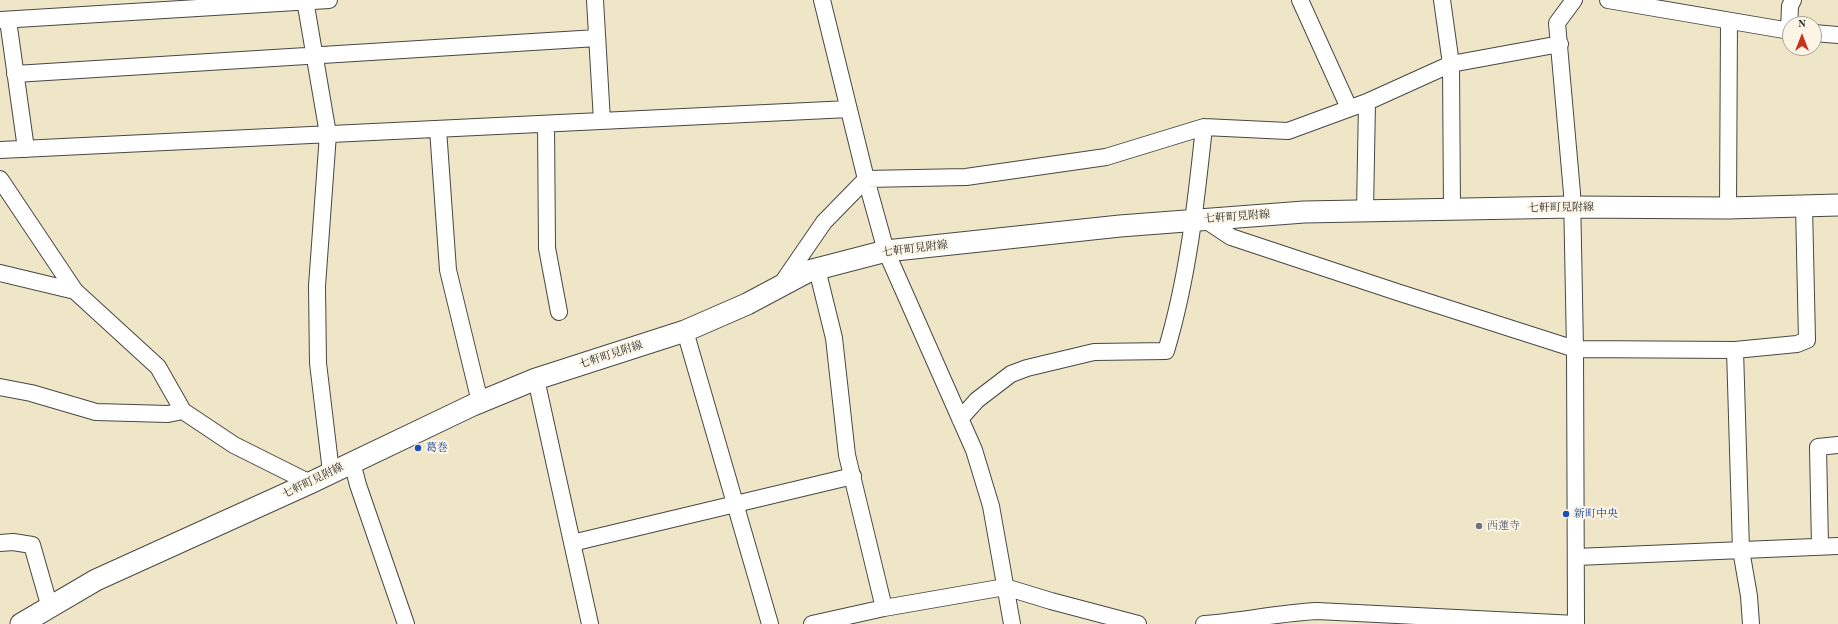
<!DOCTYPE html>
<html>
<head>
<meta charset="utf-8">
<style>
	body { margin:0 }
	#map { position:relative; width:1838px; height:624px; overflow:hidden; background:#efe6c8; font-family:"Old Standard TT",serif }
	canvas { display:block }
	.north { position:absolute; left:1782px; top:16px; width:40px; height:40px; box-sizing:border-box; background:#fcf5e5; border:1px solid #a8a49b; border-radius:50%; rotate:0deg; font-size:11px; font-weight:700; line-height:16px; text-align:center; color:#2b2b2b }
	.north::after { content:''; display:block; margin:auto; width:14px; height:18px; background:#c8321e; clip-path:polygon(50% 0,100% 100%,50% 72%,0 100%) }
</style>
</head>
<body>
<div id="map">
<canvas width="1838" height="624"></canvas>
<div class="north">N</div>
</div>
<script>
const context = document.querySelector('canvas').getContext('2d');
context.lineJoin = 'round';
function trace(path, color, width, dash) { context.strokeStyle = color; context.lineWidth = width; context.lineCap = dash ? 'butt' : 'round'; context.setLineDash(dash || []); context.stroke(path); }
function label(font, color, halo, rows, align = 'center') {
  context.font = font + ' "Old Standard TT","Noto Serif JP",serif'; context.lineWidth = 4; context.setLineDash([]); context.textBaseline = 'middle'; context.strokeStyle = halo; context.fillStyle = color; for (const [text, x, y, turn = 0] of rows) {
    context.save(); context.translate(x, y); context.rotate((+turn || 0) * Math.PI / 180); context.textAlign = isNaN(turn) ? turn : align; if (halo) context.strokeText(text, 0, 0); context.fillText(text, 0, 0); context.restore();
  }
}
const minor = new Path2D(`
	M305,0L328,134L317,286L318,363L331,472
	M595,0L602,121
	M822,0L866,179L886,251L974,450L991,506L1012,624
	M1300,0L1349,108
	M1442,0L1451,64L1452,209
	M1574,0L1557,23L1572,193L1575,349L1576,624
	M1608,0L1790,31
	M0,20L329,0
	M8,20L26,149
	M1789,31L1790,6L1793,0
	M1814,33L1838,35
	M15,74L597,38
	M546,124L547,248L559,312
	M438,129L448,270L480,402
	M0,150L849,109
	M0,179L75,291L158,367L183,411L234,445L310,483
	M1728,208L1729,22
	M1365,211L1367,102
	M1204,219L1231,237L1397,292L1575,349L1735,350L1797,344L1807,340L1804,206
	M817,269L834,338L847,455L884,608
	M0,273L75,291
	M780,286L824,222L866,179L966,177L1106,157L1204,127L1288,131L1367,102L1451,64L1560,44
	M685,331L770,624
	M1735,350L1741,550L1749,596L1751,624
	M536,379L590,624
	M0,387L31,393L96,412L168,414L183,411
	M960,419L977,400L1011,374L1027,368L1094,352L1166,351C1188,278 1196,203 1204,127
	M352,462L358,485L406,624
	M0,543L13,542L32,545L50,608
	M572,543L853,476
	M1820,546L1818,447L1838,445
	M1576,557L1838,546
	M812,624L884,608L1005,587L1051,601L1138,624
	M1204,624C1242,621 1279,613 1317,611L1576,624`);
const major = new Path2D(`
	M21,624L96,580L310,483L473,405L536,379L685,331L747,304L809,271L886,251L1120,226L1304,212L1572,207L1728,208L1838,205`);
trace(minor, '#484743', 18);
trace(major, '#484743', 23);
trace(minor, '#fff', 16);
trace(major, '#fff', 21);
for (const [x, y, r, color] of [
	[418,448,4,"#1a4fb4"],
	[1566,514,4,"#1a4fb4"],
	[1479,526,4,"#6b7280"]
]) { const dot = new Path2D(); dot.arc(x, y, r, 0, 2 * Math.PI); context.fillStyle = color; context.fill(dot); trace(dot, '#fcf5e5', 1.5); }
label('11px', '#2b2b2b', '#fcf5e5', [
	["七軒町見附線",1561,208,-1],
	["七軒町見附線",1237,217,-4],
	["七軒町見附線",915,249,-7],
	["七軒町見附線",611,355,-18],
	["七軒町見附線",313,481,-26]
]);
label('11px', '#164399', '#fcf5e5', [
	["葛巻",426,448],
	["新町中央",1574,514]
], 'left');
label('11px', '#5b616d', '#fcf5e5', [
	["西蓮寺",1487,526]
], 'left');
</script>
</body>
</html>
